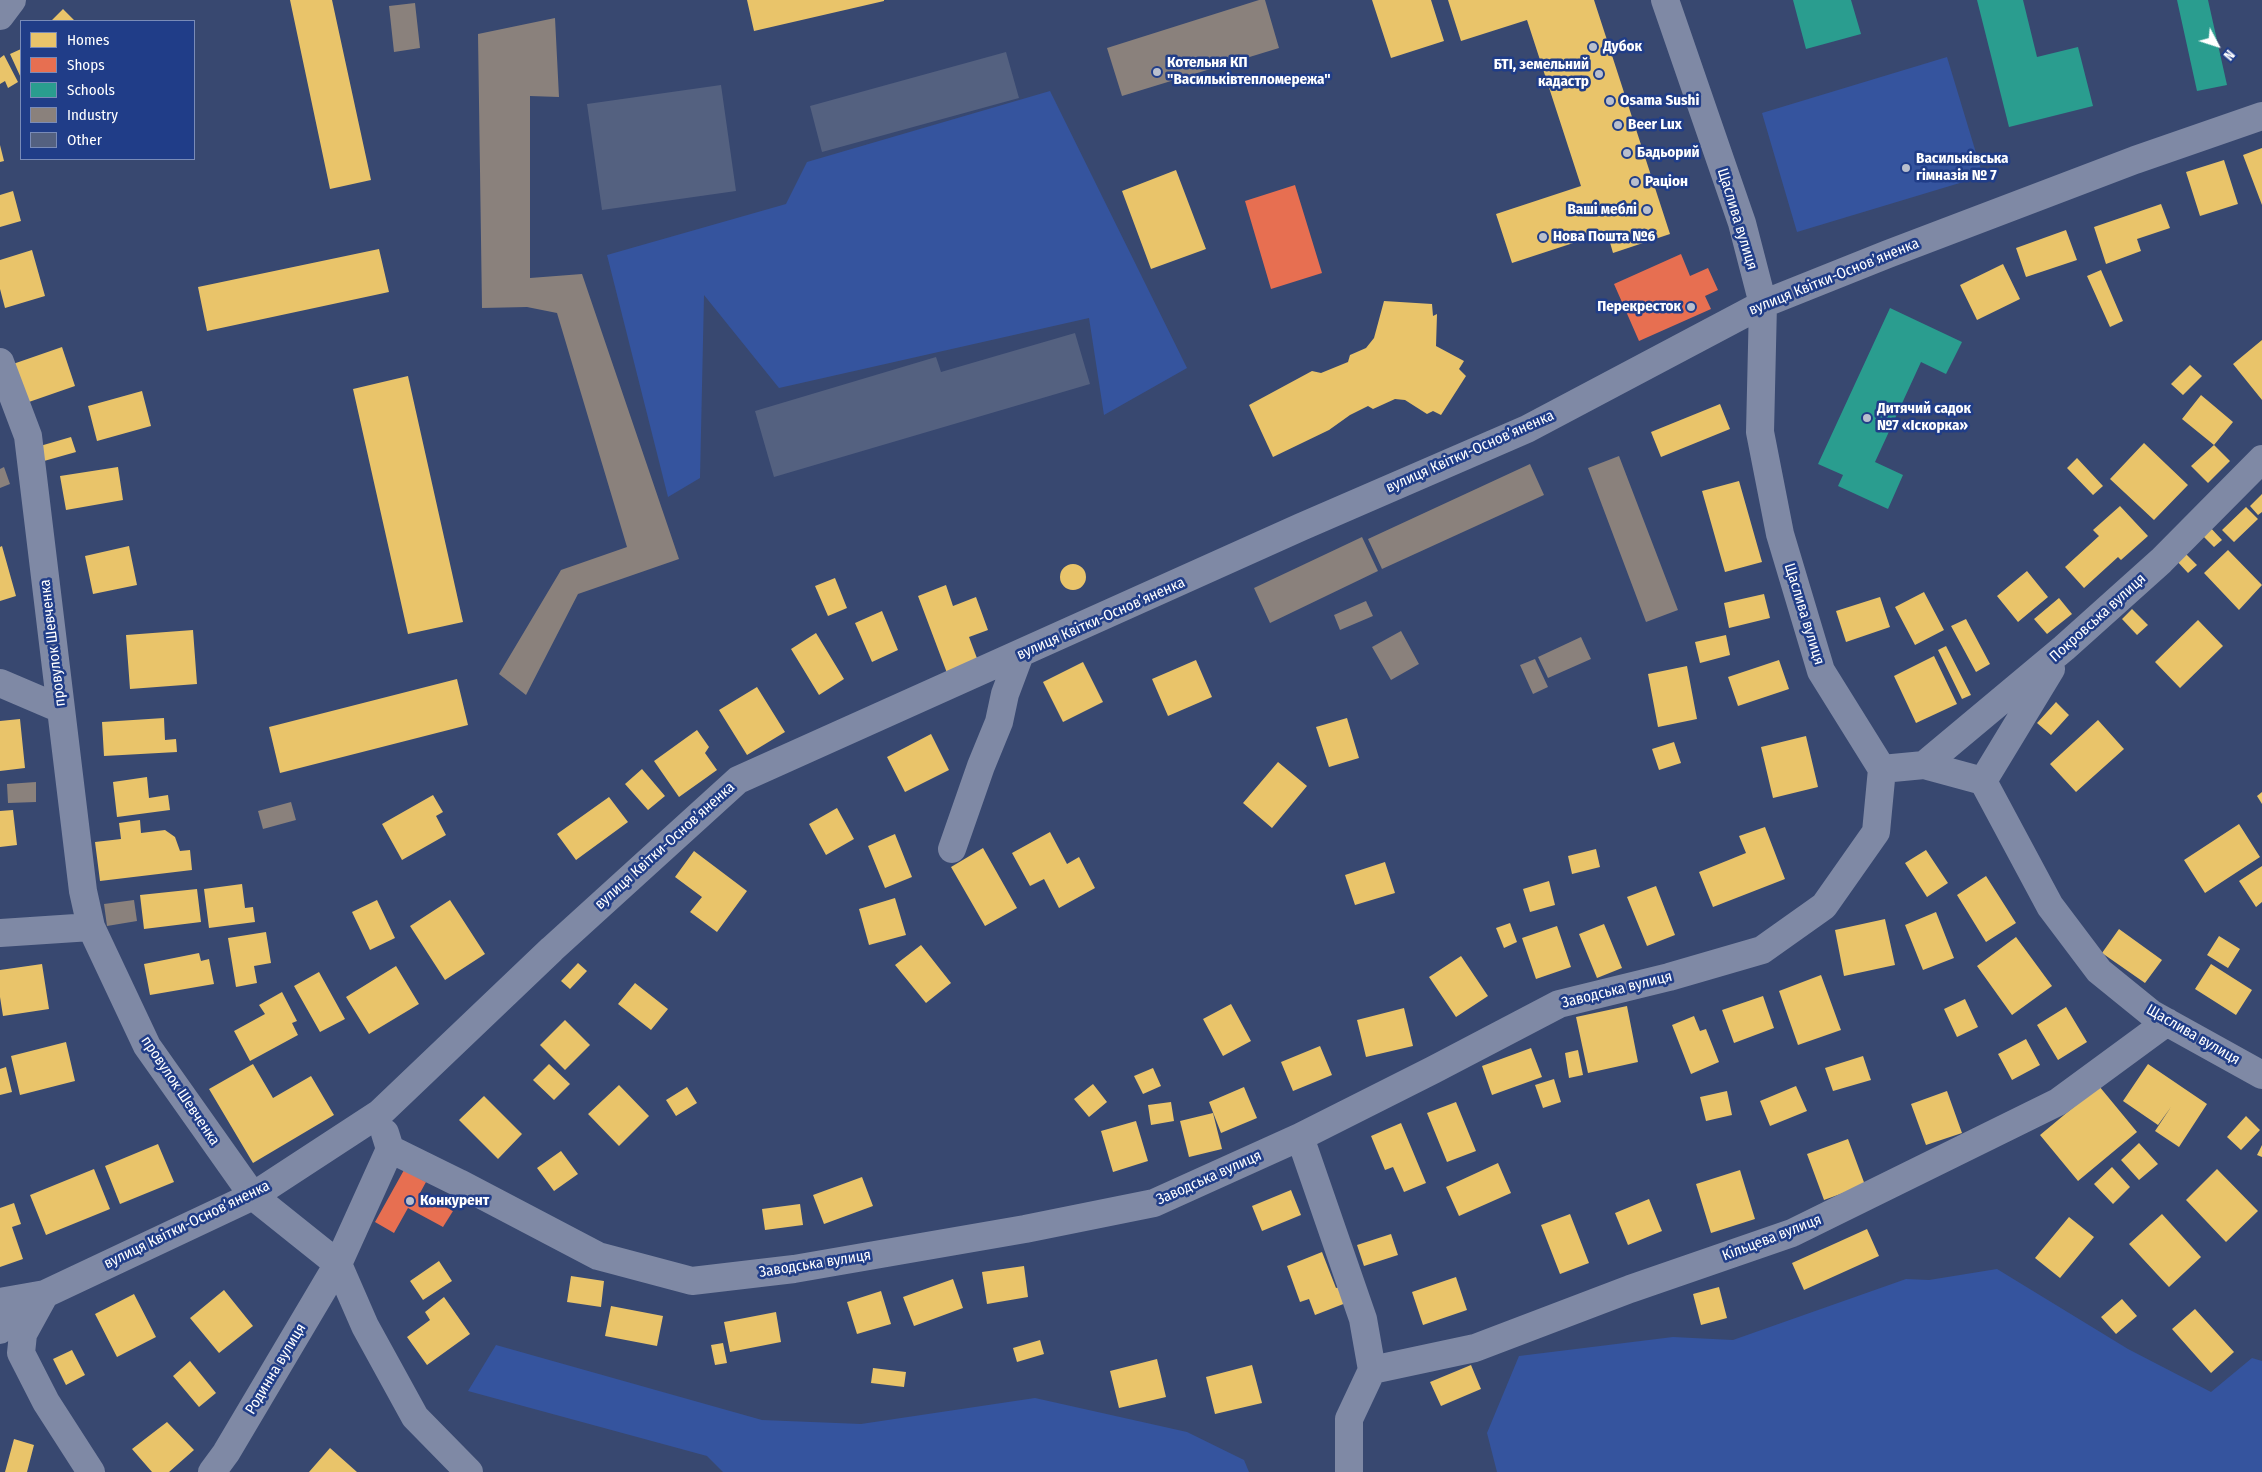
<!DOCTYPE html>
<html>
<head>
<meta charset="utf-8">
<style>
	body { margin:0 }
	#map { position:relative; width:2262px; height:1472px; overflow:hidden; background:#384870; font-family:"Fira Sans Condensed",sans-serif }
	canvas { display:block }
	.legend { position:absolute; left:20px; top:20px; width:175px; height:140px; box-sizing:border-box; background:#203d88; border:1px solid #798bb8; margin:0; padding:6px 9px; list-style:none; font-size:15px; color:#fff }
	.legend li { display:flex; align-items:center; gap:10px; height:25px }
	.legend b { width:25px; border:1px solid #798bb8 }
	.north { position:absolute; left:2192px; top:20px; width:50px; height:50px; -webkit-text-stroke:4px #203d88; paint-order:stroke; rotate:130deg; font-size:14px; font-weight:700; line-height:20px; text-align:center; color:#fff }
	.north::after { content:''; display:block; margin:auto; width:18px; height:22px; background:#fff; clip-path:polygon(50% 0,100% 100%,50% 72%,0 100%) }
</style>
</head>
<body>
<div id="map">
<canvas width="2262" height="1472"></canvas>
<ul class="legend">
<li><b style="height:14px;background:#e9c46a"></b>Homes</li>
<li><b style="height:14px;background:#e76f51"></b>Shops</li>
<li><b style="height:14px;background:#2a9d8f"></b>Schools</li>
<li><b style="height:14px;background:#8a817c"></b>Industry</li>
<li><b style="height:14px;background:#546180"></b>Other</li>
</ul>
<div class="north">N</div>
</div>
<script>
const context = document.querySelector('canvas').getContext('2d');
context.lineJoin = 'round';
function fill(path, color) { context.fillStyle = color; context.fill(path, 'evenodd'); }
function trace(path, color, width, dash) { context.strokeStyle = color; context.lineWidth = width; context.lineCap = dash ? 'butt' : 'round'; context.setLineDash(dash || []); context.stroke(path); }
function label(font, color, halo, rows, align = 'center') {
  context.font = font + ' "Fira Sans Condensed",sans-serif'; context.lineWidth = 5; context.setLineDash([]); context.textBaseline = 'middle'; context.strokeStyle = halo; context.fillStyle = color; for (const [text, x, y, turn = 0] of rows) {
    context.save(); context.translate(x, y); context.rotate((+turn || 0) * Math.PI / 180); context.textAlign = isNaN(turn) ? turn : align; if (halo) context.strokeText(text, 0, 0); context.fillText(text, 0, 0); context.restore();
  }
}
fill(new Path2D(`
	M1947,57L1983,176L1797,232L1762,113Z
	M1050,91L1187,368L1104,415L1089,318L779,388L704,295L700,478L668,497L607,255L786,204L807,162Z
	M1997,1269L2128,1349L2211,1392L2252,1358L2262,1361V1472H1497L1487,1433L1519,1356L1673,1337L1733,1340L1906,1279L1929,1280Z
	M496,1345L762,1420L861,1424L1035,1398L1187,1432L1244,1460L1249,1472H723L707,1456L468,1391Z`), '#35549e');
fill(new Path2D(`
	M290,0H332L371,180L330,189Z
	M747,0H884V1L754,31Z
	M1372,0H1431L1444,41L1391,58Z
	M1448,0H1594L1670,234L1613,253L1607,232L1512,263L1496,214L1581,186L1527,20L1461,41Z
	M63,9L75,21H51Z
	M21,49V78L10,54Z
	M4,55L18,82L8,88L5,81L0,84V58Z
	M0,145L4,161L0,162Z
	M2262,148V205L2243,155Z
	M2224,160L2238,204L2200,216L2186,172Z
	M1176,170L1206,249L1151,269L1122,191Z
	M13,191L21,221L0,227V195Z
	M2161,204L2170,228L2137,239L2141,251L2106,264L2094,227Z
	M2066,230L2077,260L2026,277L2016,248Z
	M379,249L389,292L207,331L198,287Z
	M32,250L45,296L5,308L0,289V260Z
	M2003,264L2020,299L1977,320L1960,285Z
	M2101,270L2123,321L2110,327L2087,276Z
	M1384,301L1432,304L1433,316L1437,314L1436,346L1464,361L1459,369L1466,376L1441,415L1433,411L1427,414L1405,400L1395,399L1373,409L1368,406L1350,415L1329,430L1273,457L1249,405L1312,371L1321,373L1348,362L1350,355L1366,348L1374,338Z
	M2262,340V400L2233,364Z
	M62,347L75,386L26,403L13,364Z
	M2190,365L2202,376L2183,395L2171,384Z
	M408,376L463,622L408,634L353,389Z
	M142,391L151,426L97,441L88,406Z
	M2201,395L2233,422L2214,445L2182,419Z
	M1720,404L1730,429L1661,457L1651,432Z
	M71,437L76,452L44,461L40,446Z
	M2144,443L2188,485L2154,520L2110,479Z
	M2214,445L2230,461L2208,483L2191,466Z
	M2077,458L2103,486L2093,495L2067,468Z
	M118,467L123,500L66,510L60,476Z
	M1739,481L1762,562L1725,572L1702,491Z
	M2262,494V512L2258,515L2250,506Z
	M2120,506L2148,536L2121,560L2118,557L2084,588L2065,567L2099,536L2093,530Z
	M2246,507L2258,519L2234,542L2222,530Z
	M2208,525L2222,540L2214,547L2200,533Z
	M2,546L16,596L0,601V547Z
	M129,546L137,585L93,594L85,556Z
	M2228,550L2262,585L2239,610L2204,573Z
	M2183,551L2197,565L2188,573L2175,559Z
	M1060 577a13 13 0 1 1 26 0a13 13 0 1 1-26 0Z
	M2027,571L2048,597L2018,622L1997,596Z
	M835,578L847,608L828,616L815,586Z
	M946,585L953,606L976,597L988,630L969,637L978,661L947,673L918,596Z
	M1924,592L1944,630L1915,645L1895,607Z
	M1764,594L1770,618L1729,628L1724,603Z
	M1880,597L1890,627L1846,642L1836,611Z
	M2059,598L2072,614L2047,634L2034,619Z
	M2132,609L2148,625L2137,635L2122,619Z
	M882,611L898,650L872,662L855,623Z
	M1966,619L1990,664L1976,672L1951,626Z
	M2198,620L2223,646L2180,688L2155,662Z
	M193,630L197,684L130,689L126,635Z
	M816,633L844,679L819,695L791,649Z
	M1726,635L1730,655L1700,663L1695,642Z
	M1946,646L1971,695L1962,699L1938,650Z
	M1934,656L1957,704L1916,723L1894,676Z
	M1196,660L1212,697L1168,716L1152,679Z
	M1779,660L1789,689L1738,706L1728,677Z
	M1083,662L1103,702L1063,722L1043,682Z
	M1687,666L1697,719L1658,727L1648,674Z
	M457,679L468,725L280,773L269,727Z
	M757,687L785,732L747,755L719,710Z
	M2056,702L2069,715L2051,735L2037,723Z
	M164,718L165,740L176,739L177,752L104,756L102,722Z
	M1347,718L1359,758L1329,767L1316,727Z
	M20,719L25,768L0,771V721Z
	M2098,720L2124,749L2076,792L2050,764Z
	M697,730L709,747L705,753L717,770L679,797L654,761Z
	M931,734L949,770L905,792L887,757Z
	M1806,736L1818,787L1773,798L1761,747Z
	M1674,742L1681,763L1659,770L1652,749Z
	M1278,762L1307,786L1272,828L1243,803Z
	M642,769L665,796L648,810L625,784Z
	M147,777L149,798L168,795L170,810L117,817L113,782Z
	M2262,792V804L2257,796Z
	M433,795L443,812L436,816L446,835L402,860L382,824Z
	M609,797L628,822L576,860L557,834Z
	M837,808L854,839L826,855L809,824Z
	M13,810L17,845L0,847V811Z
	M140,820L141,833L165,830L175,837L180,851L190,850L192,870L100,881L95,842L121,839L119,823Z
	M2239,824L2260,857L2205,893L2184,860Z
	M1765,827L1785,879L1713,907L1699,872L1746,853L1739,836Z
	M1050,832L1067,864L1079,857L1095,888L1059,908L1044,879L1030,886L1012,853Z
	M895,834L912,877L885,888L868,846Z
	M983,848L1017,908L985,926L951,867Z
	M1596,849L1600,867L1572,874L1568,856Z
	M1926,850L1948,883L1927,897L1905,863Z
	M694,851L747,891L717,932L690,912L702,897L675,877Z
	M1385,862L1395,893L1355,905L1345,875Z
	M2262,866V902L2256,907L2239,881Z
	M1986,876L2016,923L1986,942L1957,895Z
	M1549,881L1555,905L1530,912L1523,889Z
	M242,884L245,908L253,907L255,922L209,928L204,889Z
	M1656,886L1675,935L1647,946L1627,897Z
	M197,889L201,922L144,929L140,895Z
	M895,898L906,935L869,945L859,909Z
	M377,900L395,938L370,950L352,912Z
	M450,900L485,954L445,980L410,926Z
	M1936,912L1954,958L1923,970L1905,925Z
	M1885,919L1895,965L1844,976L1835,930Z
	M1510,923L1517,942L1504,948L1496,928Z
	M1604,924L1622,968L1597,978L1579,934Z
	M1557,926L1571,967L1536,979L1522,938Z
	M2119,929L2162,960L2145,983L2102,953Z
	M266,932L271,963L254,966L257,983L236,987L228,938Z
	M2219,936L2240,949L2228,968L2207,955Z
	M2016,937L2052,986L2012,1015L1977,966Z
	M921,945L951,983L926,1003L895,965Z
	M199,953L201,961L209,959L214,984L150,995L144,964Z
	M1461,956L1488,996L1456,1017L1429,977Z
	M578,963L587,971L570,989L561,981Z
	M42,964L49,1009L3,1016L0,997V970Z
	M2211,964L2252,990L2236,1015L2195,989Z
	M396,966L419,1004L369,1034L346,997Z
	M319,972L345,1019L320,1032L294,986Z
	M1821,975L1841,1030L1798,1045L1779,991Z
	M635,983L668,1009L651,1030L618,1004Z
	M282,992L297,1021L292,1023L298,1035L250,1061L234,1031L265,1014L259,1005Z
	M1763,996L1774,1028L1734,1043L1722,1010Z
	M1965,999L1978,1027L1957,1037L1944,1009Z
	M1231,1004L1251,1041L1223,1056L1203,1019Z
	M1627,1006L1638,1062L1588,1073L1576,1017Z
	M2066,1007L2087,1042L2058,1060L2037,1025Z
	M1404,1008L1413,1046L1366,1057L1357,1020Z
	M1694,1016L1700,1031L1706,1029L1719,1062L1691,1074L1672,1025Z
	M565,1020L590,1045L565,1070L540,1045Z
	M2026,1039L2040,1065L2012,1080L1998,1054Z
	M66,1042L75,1081L20,1095L11,1056Z
	M1320,1046L1332,1075L1293,1091L1281,1062Z
	M1531,1048L1542,1077L1492,1095L1482,1066Z
	M1578,1050L1583,1075L1569,1078L1565,1053Z
	M1863,1056L1871,1080L1833,1091L1825,1068Z
	M253,1064L273,1098L311,1076L334,1115L253,1163L209,1089Z
	M549,1064L570,1084L554,1100L533,1080Z
	M2148,1064L2207,1104L2179,1147L2155,1131L2171,1107L2158,1125L2123,1101Z
	M6,1067L12,1092L0,1095V1069Z
	M1153,1068L1161,1086L1143,1094L1134,1076Z
	M1554,1079L1561,1102L1543,1108L1535,1085Z
	M1093,1084L1107,1102L1089,1117L1074,1099Z
	M619,1085L649,1116L619,1146L588,1114Z
	M1796,1086L1807,1111L1770,1126L1760,1101Z
	M2099,1086L2137,1132L2078,1181L2040,1135Z
	M687,1087L697,1103L676,1116L666,1100Z
	M1244,1087L1257,1118L1221,1133L1209,1102Z
	M1727,1091L1732,1115L1706,1121L1700,1097Z
	M1947,1091L1962,1133L1926,1145L1911,1104Z
	M484,1096L522,1134L498,1159L459,1120Z
	M1171,1102L1174,1121L1151,1125L1148,1105Z
	M1456,1102L1476,1151L1447,1162L1427,1113Z
	M1213,1113L1222,1149L1189,1157L1180,1121Z
	M2246,1116L2260,1130L2241,1150L2227,1137Z
	M1136,1121L1148,1161L1113,1172L1101,1131Z
	M1401,1123L1426,1183L1404,1192L1393,1167L1385,1170L1371,1136Z
	M1848,1139L1865,1185L1824,1200L1807,1154Z
	M2139,1143L2158,1164L2139,1180L2121,1160Z
	M158,1144L174,1182L120,1204L105,1166Z
	M2262,1145V1157L2257,1155Z
	M561,1151L578,1174L554,1191L537,1168Z
	M1498,1163L1511,1193L1459,1216L1446,1187Z
	M2112,1167L2130,1187L2113,1204L2094,1184Z
	M94,1169L110,1209L46,1235L30,1195Z
	M2217,1169L2258,1211L2226,1242L2186,1200Z
	M1740,1170L1755,1219L1711,1233L1696,1184Z
	M862,1177L873,1206L824,1224L813,1195Z
	M1291,1190L1301,1215L1262,1231L1252,1206Z
	M1649,1199L1662,1231L1628,1245L1615,1213Z
	M14,1203L21,1224L12,1227L23,1259L0,1267V1208Z
	M800,1204L803,1225L765,1230L762,1209Z
	M1570,1214L1589,1263L1560,1274L1541,1225Z
	M2162,1214L2201,1257L2169,1287L2129,1244Z
	M2069,1217L2094,1237L2060,1278L2035,1258Z
	M1867,1229L1879,1256L1804,1290L1792,1263Z
	M1391,1234L1398,1255L1364,1266L1357,1245Z
	M1322,1252L1336,1288L1340,1287L1346,1303L1315,1315L1309,1299L1300,1302L1287,1266Z
	M439,1261L452,1281L423,1300L410,1281Z
	M1024,1266L1028,1297L987,1304L982,1272Z
	M571,1276L604,1281L601,1307L567,1302Z
	M1456,1277L1467,1310L1423,1325L1412,1292Z
	M953,1279L963,1308L914,1326L903,1297Z
	M1719,1287L1727,1318L1701,1325L1693,1294Z
	M224,1290L253,1326L219,1353L190,1318Z
	M881,1291L891,1324L857,1334L847,1302Z
	M134,1294L156,1337L117,1357L95,1314Z
	M444,1297L470,1334L427,1365L407,1337L430,1320L425,1312Z
	M2122,1299L2137,1316L2116,1334L2101,1317Z
	M611,1306L663,1316L657,1346L605,1336Z
	M2195,1309L2234,1352L2211,1373L2172,1329Z
	M776,1312L781,1342L730,1352L724,1322Z
	M1040,1340L1044,1354L1017,1362L1013,1348Z
	M723,1343L727,1363L715,1365L711,1345Z
	M72,1350L85,1375L66,1385L53,1359Z
	M1157,1359L1166,1397L1119,1408L1110,1371Z
	M190,1361L216,1393L199,1407L173,1376Z
	M1252,1365L1262,1403L1215,1414L1206,1377Z
	M1471,1365L1481,1389L1441,1406L1430,1382Z
	M873,1368L906,1372L904,1387L871,1383Z
	M167,1422L194,1450L169,1472H152L132,1449Z
	M14,1439L34,1445L27,1472H5Z
	M330,1448L357,1472H309Z`), '#e9c46a');
fill(new Path2D(`
	M1295,185L1322,273L1271,289L1245,201Z
	M1681,254L1690,276L1708,268L1718,290L1705,296L1711,309L1639,341L1614,284Z
	M404,1170L426,1182L420,1193L453,1211L443,1227L408,1208L394,1233L375,1222Z`), '#e76f51');
fill(new Path2D(`
	M1793,0H1851L1861,34L1806,49Z
	M1977,0H2023L2037,57L2078,47L2093,106L2009,127Z
	M2177,0H2208L2227,85L2197,91Z
	M1890,308L1962,342L1946,374L1921,362L1875,462L1903,475L1888,509L1838,486L1843,475L1818,464Z`), '#2a9d8f');
fill(new Path2D(`
	M1259,0H1265L1279,48L1122,96L1107,48Z
	M415,3L420,48L394,52L389,6Z
	M555,18L559,97L530,96V278L582,274L679,559L578,594L526,695L499,674L561,570L627,547L557,313L527,307L482,308L478,34Z
	M1619,456L1678,610L1646,622L1588,468Z
	M1530,464L1544,495L1382,569L1368,539Z
	M4,467L10,484L0,488V469Z
	M1362,537L1378,571L1270,623L1254,588Z
	M1366,601L1373,616L1340,630L1334,615Z
	M1401,631L1419,664L1391,680L1372,647Z
	M1581,637L1591,659L1548,678L1538,657Z
	M1535,659L1548,687L1533,694L1520,665Z
	M36,782V802L8,803L7,784Z
	M291,802L296,820L263,829L258,811Z
	M134,900L137,921L107,926L104,904Z`), '#8a817c');
fill(new Path2D(`
	M1006,52L1019,98L822,152L810,106Z
	M721,85L736,191L602,210L587,104Z
	M1075,333L1090,384L774,477L755,411L936,357L941,372Z`), '#546180');
trace(new Path2D(`
	M1665,0L1742,223L1763,304L1760,432L1780,534L1821,671L1882,769L1924,765L1983,781L2050,906L2099,971L2152,1014L2262,1075
	M0,16L12,0
	M0,362L28,436L83,891L91,927L147,1046L253,1196L338,1264L365,1326L415,1417L469,1472
	M0,683L61,709
	M1924,765L2064,648L2161,561L2262,459
	M1983,781L2051,669
	M952,849L981,766L999,722L1005,694L1020,654
	M0,933L91,927
	M1300,1137L1363,1319L1372,1370L1349,1419V1472
	M390,1149L459,1183L598,1256L692,1281L794,1269L1025,1229L1154,1203L1300,1137L1433,1070L1559,1004L1669,977L1762,950L1824,906L1876,832L1882,769
	M45,1294L23,1334L21,1353L46,1402L91,1472
	M0,1302L45,1294L253,1196L380,1113L552,949L738,780L1301,527L1527,429L1763,304L1888,254L2135,160L2262,116
	M0,1330L34,1302
	M1372,1370L1475,1348L1630,1289L1792,1233L2058,1102L2167,1022
	M212,1472L226,1453L338,1264L390,1149L385,1133`), '#7f89a5', 28);
for (const [x, y, r, color] of [
	[1593,47,5,"#b9bfcd"],
	[1157,72,5,"#b9bfcd"],
	[1599,74,5,"#b9bfcd"],
	[1610,101,5,"#b9bfcd"],
	[1618,125,5,"#b9bfcd"],
	[1627,153,5,"#b9bfcd"],
	[1906,168,5,"#b9bfcd"],
	[1635,182,5,"#b9bfcd"],
	[1647,210,5,"#b9bfcd"],
	[1543,237,5,"#b9bfcd"],
	[1691,307,5,"#b9bfcd"],
	[1867,418,5,"#b9bfcd"],
	[410,1201,5,"#b9bfcd"]
]) { const dot = new Path2D(); dot.arc(x, y, r, 0, 2 * Math.PI); context.fillStyle = color; context.fill(dot); trace(dot, '#203d88', 2); }
label('bold 15px', '#fff', '#203d88', [
	["Дубок",1603,47],
	["Котельня КП",1167,63],
	["\"Васильківтепломережа\"",1167,80],
	["БТІ, земельний",1589,65,"right"],
	["кадастр",1589,82,"right"],
	["Osama Sushi",1620,101],
	["Beer Lux",1628,125],
	["Бадьорий",1637,153],
	["Васильківська",1916,159],
	["гімназія № 7",1916,176],
	["Раціон",1645,182],
	["Ваші меблі",1637,210,"right"],
	["Нова Пошта №6",1553,237],
	["Перекресток",1681,307,"right"],
	["Дитячий садок",1877,409],
	["№7 «Іскорка»",1877,426],
	["Конкурент",420,1201]
], 'left');
label('15px', '#fff', '#203d88', [
	["Щаслива вулиця",1737,219,73],
	["вулиця Квітки-Основʼяненка",1834,277,-22],
	["вулиця Квітки-Основʼяненка",1470,452,-24],
	["Щаслива вулиця",1804,614,73],
	["Покровська вулиця",2098,618,-42],
	["вулиця Квітки-Основʼяненка",1101,619,-24],
	["провулок Шевченка",53,643,-97],
	["вулиця Квітки-Основʼяненка",665,846,-42],
	["Заводська вулиця",1617,990,-14],
	["Щаслива вулиця",2193,1035,30],
	["провулок Шевченка",180,1091,56],
	["Заводська вулиця",1209,1178,-24],
	["вулиця Квітки-Основʼяненка",187,1225,-26],
	["Кільцева вулиця",1772,1238,-21],
	["Заводська вулиця",815,1264,-9],
	["Родинна вулиця",276,1369,-59]
]);
</script>
</body>
</html>
